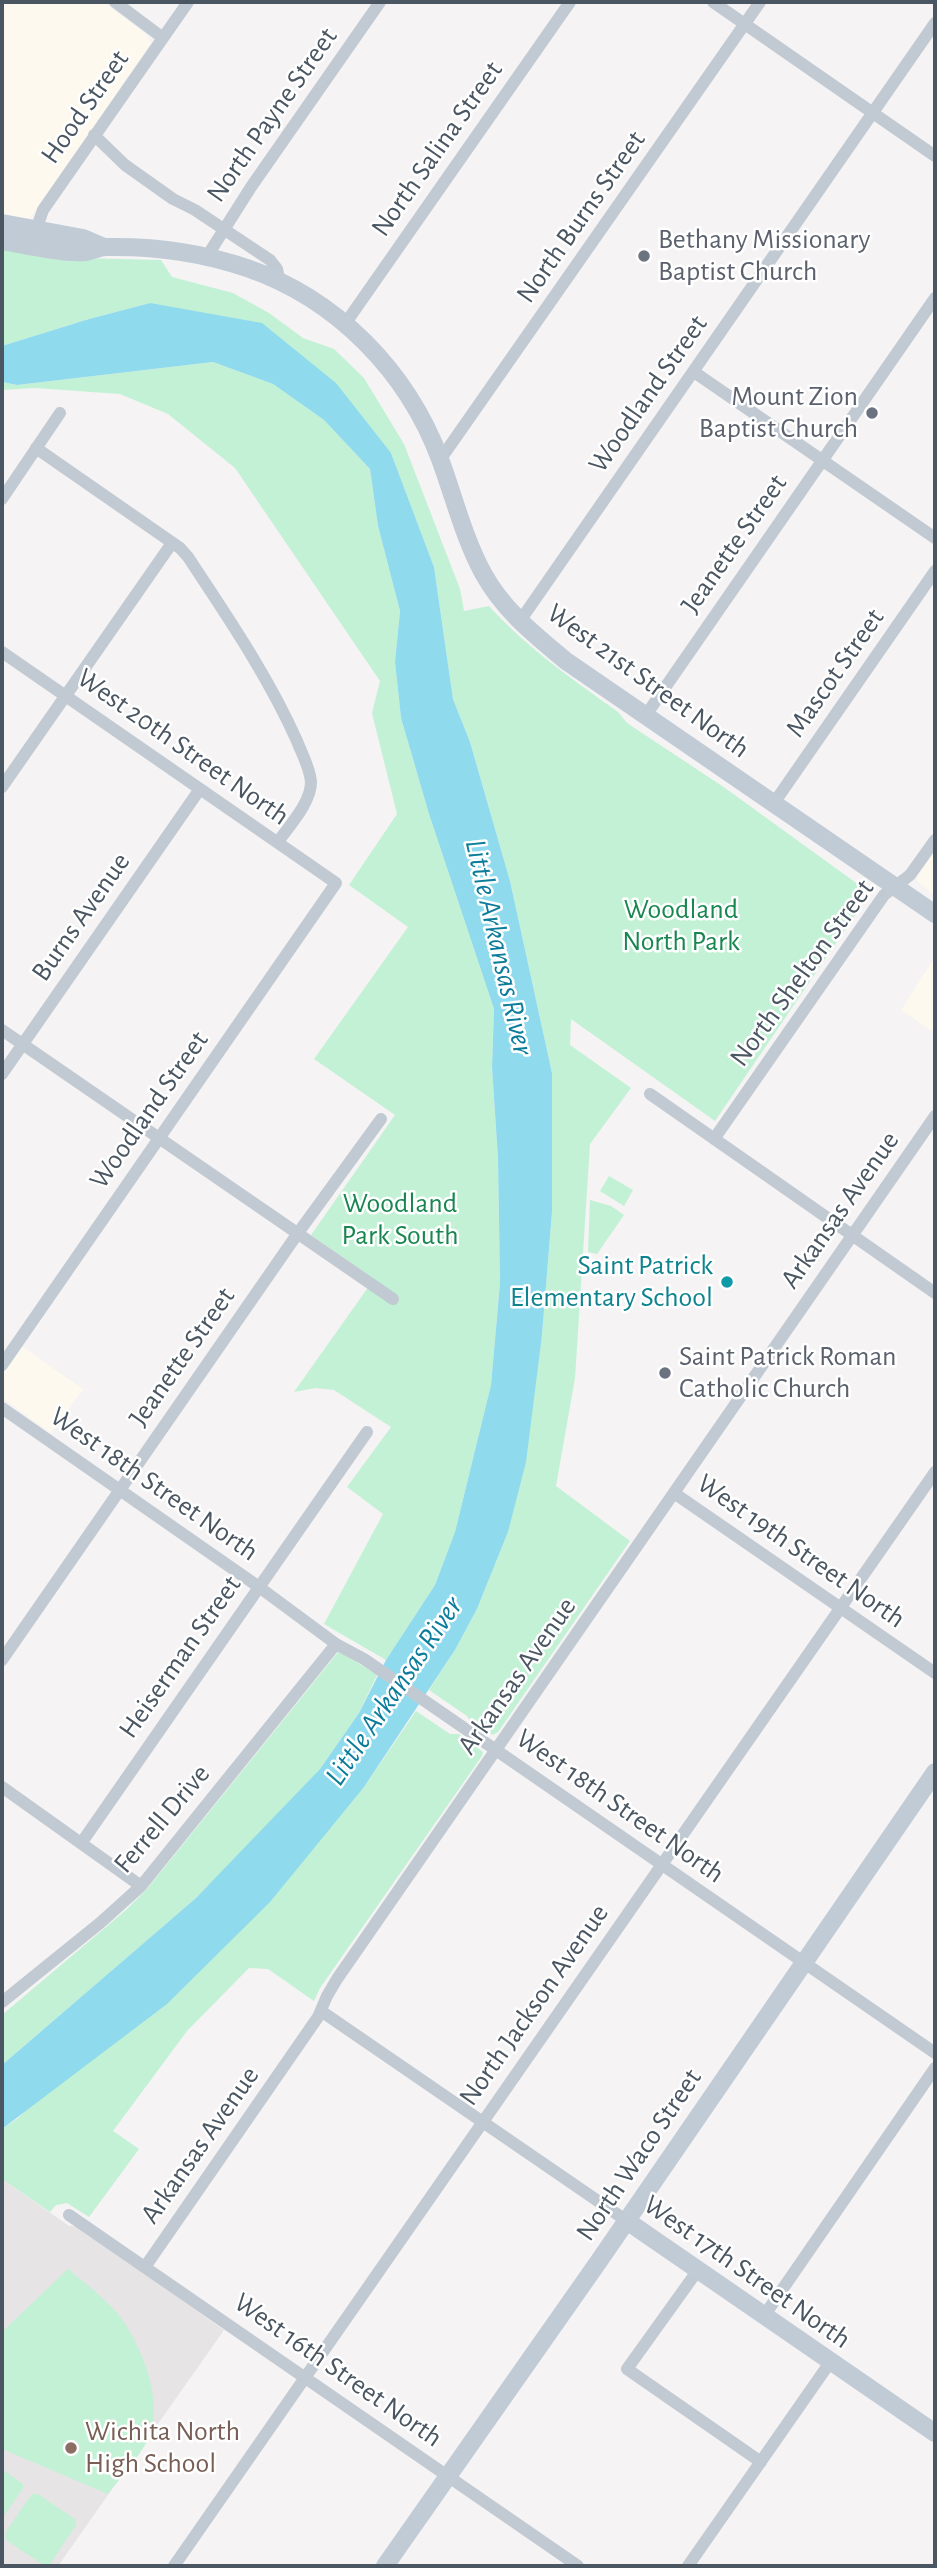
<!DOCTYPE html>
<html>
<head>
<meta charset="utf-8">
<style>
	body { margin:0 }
	#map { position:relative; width:937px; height:2568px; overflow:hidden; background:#f5f3f3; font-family:"Alegreya Sans",sans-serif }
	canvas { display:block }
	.frame { position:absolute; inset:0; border:4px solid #4a5661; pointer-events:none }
</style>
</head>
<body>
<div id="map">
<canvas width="937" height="2568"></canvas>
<div class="frame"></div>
</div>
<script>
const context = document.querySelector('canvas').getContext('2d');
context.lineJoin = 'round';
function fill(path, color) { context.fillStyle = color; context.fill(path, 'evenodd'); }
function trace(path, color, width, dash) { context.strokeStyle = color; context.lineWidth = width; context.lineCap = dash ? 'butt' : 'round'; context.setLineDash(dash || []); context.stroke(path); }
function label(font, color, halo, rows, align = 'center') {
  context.font = font + ' "Alegreya Sans",sans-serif'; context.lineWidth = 5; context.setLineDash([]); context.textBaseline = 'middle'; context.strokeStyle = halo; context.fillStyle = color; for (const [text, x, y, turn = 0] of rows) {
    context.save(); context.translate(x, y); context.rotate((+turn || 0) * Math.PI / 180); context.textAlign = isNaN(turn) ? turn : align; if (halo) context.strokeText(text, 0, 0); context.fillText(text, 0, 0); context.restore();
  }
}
fill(new Path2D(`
	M2,2H103L147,35L151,43L30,218H22L2,213Z
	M935,850V896L917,881V877Z
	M935,957V1033L901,1010Z
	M21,1346L83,1389L51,1433L2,1398V1374Z`), '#fdf9ef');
fill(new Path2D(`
	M2,2179L69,2226H75L84,2231L224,2330L58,2566H2Z`), '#e6e4e5');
fill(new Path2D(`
	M2,248L81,258L161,260L172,277L233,293L269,313L303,338L334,349L364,378L404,444L460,589L464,611L489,606C527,648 572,679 618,712L627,723L725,788L870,893L715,1121L571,1019L570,1045L631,1088L590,1144L575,1378L556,1486L630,1541L498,1732L493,1735L473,1725L467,1716L429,1690L455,1650L477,1609L508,1532L542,1335L552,1212V1073L510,881L470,742L453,699L434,567L391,453L150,303L89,319L5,345L2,344Z
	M213,362L273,384L324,420L370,469L378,526L400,611L395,662L401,718L429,814L494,1009L492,1067L498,1159L500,1283L491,1385L455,1532L435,1585L386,1660L324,1624L383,1514L347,1487L391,1427L334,1390L315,1388L294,1392L374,1279L311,1235L395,1115L314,1059L408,927L349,885L397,814L372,713L380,681L235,468L168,414L120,394L35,388L2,390V382L17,385Z
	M609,1176L633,1190L624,1206L600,1191Z
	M590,1200L611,1206L624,1215L597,1254L588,1252Z
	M339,1651L377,1675L359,1713L320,1769L253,1841L196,1898L2,2065V2015L126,1910L147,1889Z
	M416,1711L450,1734H459L483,1752L482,1756L320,1988L314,2001L268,1969L249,1968L187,2031L113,2131L139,2149L89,2217L67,2203L56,2205L50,2212L2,2179V2129L18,2118L364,1787Z
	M68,2269C85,2283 102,2296 116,2312C139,2338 163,2398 151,2433C146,2449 119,2479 108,2494L2,2449V2332Z
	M2,2469L23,2484V2488L2,2519Z
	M32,2494H38L76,2520V2525L50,2564L45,2566L6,2540L5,2533Z`), '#c3f1d5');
fill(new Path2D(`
	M150,303L262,323L336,383L391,453L434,567L453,699L470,742L510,881L552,1073V1212L542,1335L526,1462L508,1532L477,1609L455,1650L364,1787L270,1902L167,2004L2,2129V2065L196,1898L320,1769L359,1713L386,1660L435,1585L455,1532L491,1385L500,1283L498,1159L492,1067L494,1009L429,814L401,718L395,662L400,611L378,526L370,469L324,420L273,384L213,362L17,385L2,382V344L5,345L89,319Z`), '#90daee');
trace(new Path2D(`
	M115,2L163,38
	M713,2L935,156
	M94,135L125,165L173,199L195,210L270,260L277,269L280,282
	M34,236L43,210L188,2
	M206,258L251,187L380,2
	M345,324L570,2
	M694,372L935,538
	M36,448L180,548L188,557C227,616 268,676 297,741C302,754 310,768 311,782C311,803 289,826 278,842
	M440,460L760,2
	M2,499L60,413
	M520,621L935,23
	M2,652L336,883L2,1365
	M646,715L935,298
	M2,787L172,543
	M774,803L935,571
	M2,1030L393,1299
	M2,1074L200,789
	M650,1094L935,1293
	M714,1139L884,895L910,875L935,840
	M2,1408L259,1587L336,1644L364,1659L935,2053
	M674,1493L935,1673
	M2,1660L298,1233L381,1119
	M2,1787L141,1886
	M82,1842L367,1432
	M2,2002L100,1923L141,1886L336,1644
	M321,2011L627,2221
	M69,2215L578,2566
	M145,2267L318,2017L327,1996L337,1979L935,1116
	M698,2270L627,2369L761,2462
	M764,2316L935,2068
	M174,2566L935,1472
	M688,2566L831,2361`), '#c1cad2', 12);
trace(new Path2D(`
	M2,223L83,238L104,247
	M2,241C25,245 63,254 86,252C93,251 99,247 106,247C153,246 203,253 247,268C337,299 407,371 440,459C454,497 464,538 483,573C503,610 535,635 566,661L935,914
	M627,2221L935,2433
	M385,2566L599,2261L935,1772`), '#c1cbd6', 18);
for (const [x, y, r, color] of [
	[644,256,7,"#6b7280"],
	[872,413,7,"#6b7280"],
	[727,1282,7,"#0f9aa8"],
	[665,1373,7,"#6b7280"],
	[71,2448,7,"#8d6e63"]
]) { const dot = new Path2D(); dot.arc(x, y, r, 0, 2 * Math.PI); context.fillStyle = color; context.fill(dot); trace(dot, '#fff', 2.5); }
label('28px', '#4a5661', '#fff', [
	["Hood Street",85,107,-55],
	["North Payne Street",272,115,-55],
	["North Salina Street",437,149,-55],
	["North Burns Street",581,217,-55],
	["Woodland Street",648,394,-55],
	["Jeanette Street",734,544,-55],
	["Mascot Street",835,673,-55],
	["West 21st Street North",648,681,36],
	["West 20th Street North",183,747,35],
	["Burns Avenue",81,917,-55],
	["North Shelton Street",802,973,-54],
	["Woodland Street",149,1110,-55],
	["Arkansas Avenue",840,1210,-55],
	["Jeanette Street",182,1357,-55],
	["West 18th Street North",154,1484,35],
	["West 19th Street North",801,1551,35],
	["Heiserman Street",180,1657,-55],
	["Arkansas Avenue",517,1676,-55],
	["West 18th Street North",620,1806,35],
	["Ferrell Drive",162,1819,-50],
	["North Jackson Avenue",534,2005,-55],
	["Arkansas Avenue",200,2145,-55],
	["North Waco Street",639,2155,-56],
	["West 17th Street North",747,2272,35],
	["West 16th Street North",338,2370,35]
]);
label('28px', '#5b616d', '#fff', [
	["Bethany Missionary",658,240],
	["Baptist Church",658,272],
	["Mount Zion",858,397,"right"],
	["Baptist Church",858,429,"right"],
	["Saint Patrick Roman",679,1357],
	["Catholic Church",679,1389]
], 'left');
label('28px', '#17864f', '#fff', [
	["Woodland",681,910],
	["North Park",681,942],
	["Woodland",400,1204],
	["Park South",400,1236]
]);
label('28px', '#0d838f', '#fff', [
	["Saint Patrick",713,1266],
	["Elementary School",713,1298]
], 'right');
label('28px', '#785e54', '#fff', [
	["Wichita North",85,2432],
	["High School",85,2464]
], 'left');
label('italic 30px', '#0c7c9b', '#fff', [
	["Little Arkansas River",499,947,77],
	["Little Arkansas River",394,1691,-56]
]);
</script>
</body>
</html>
